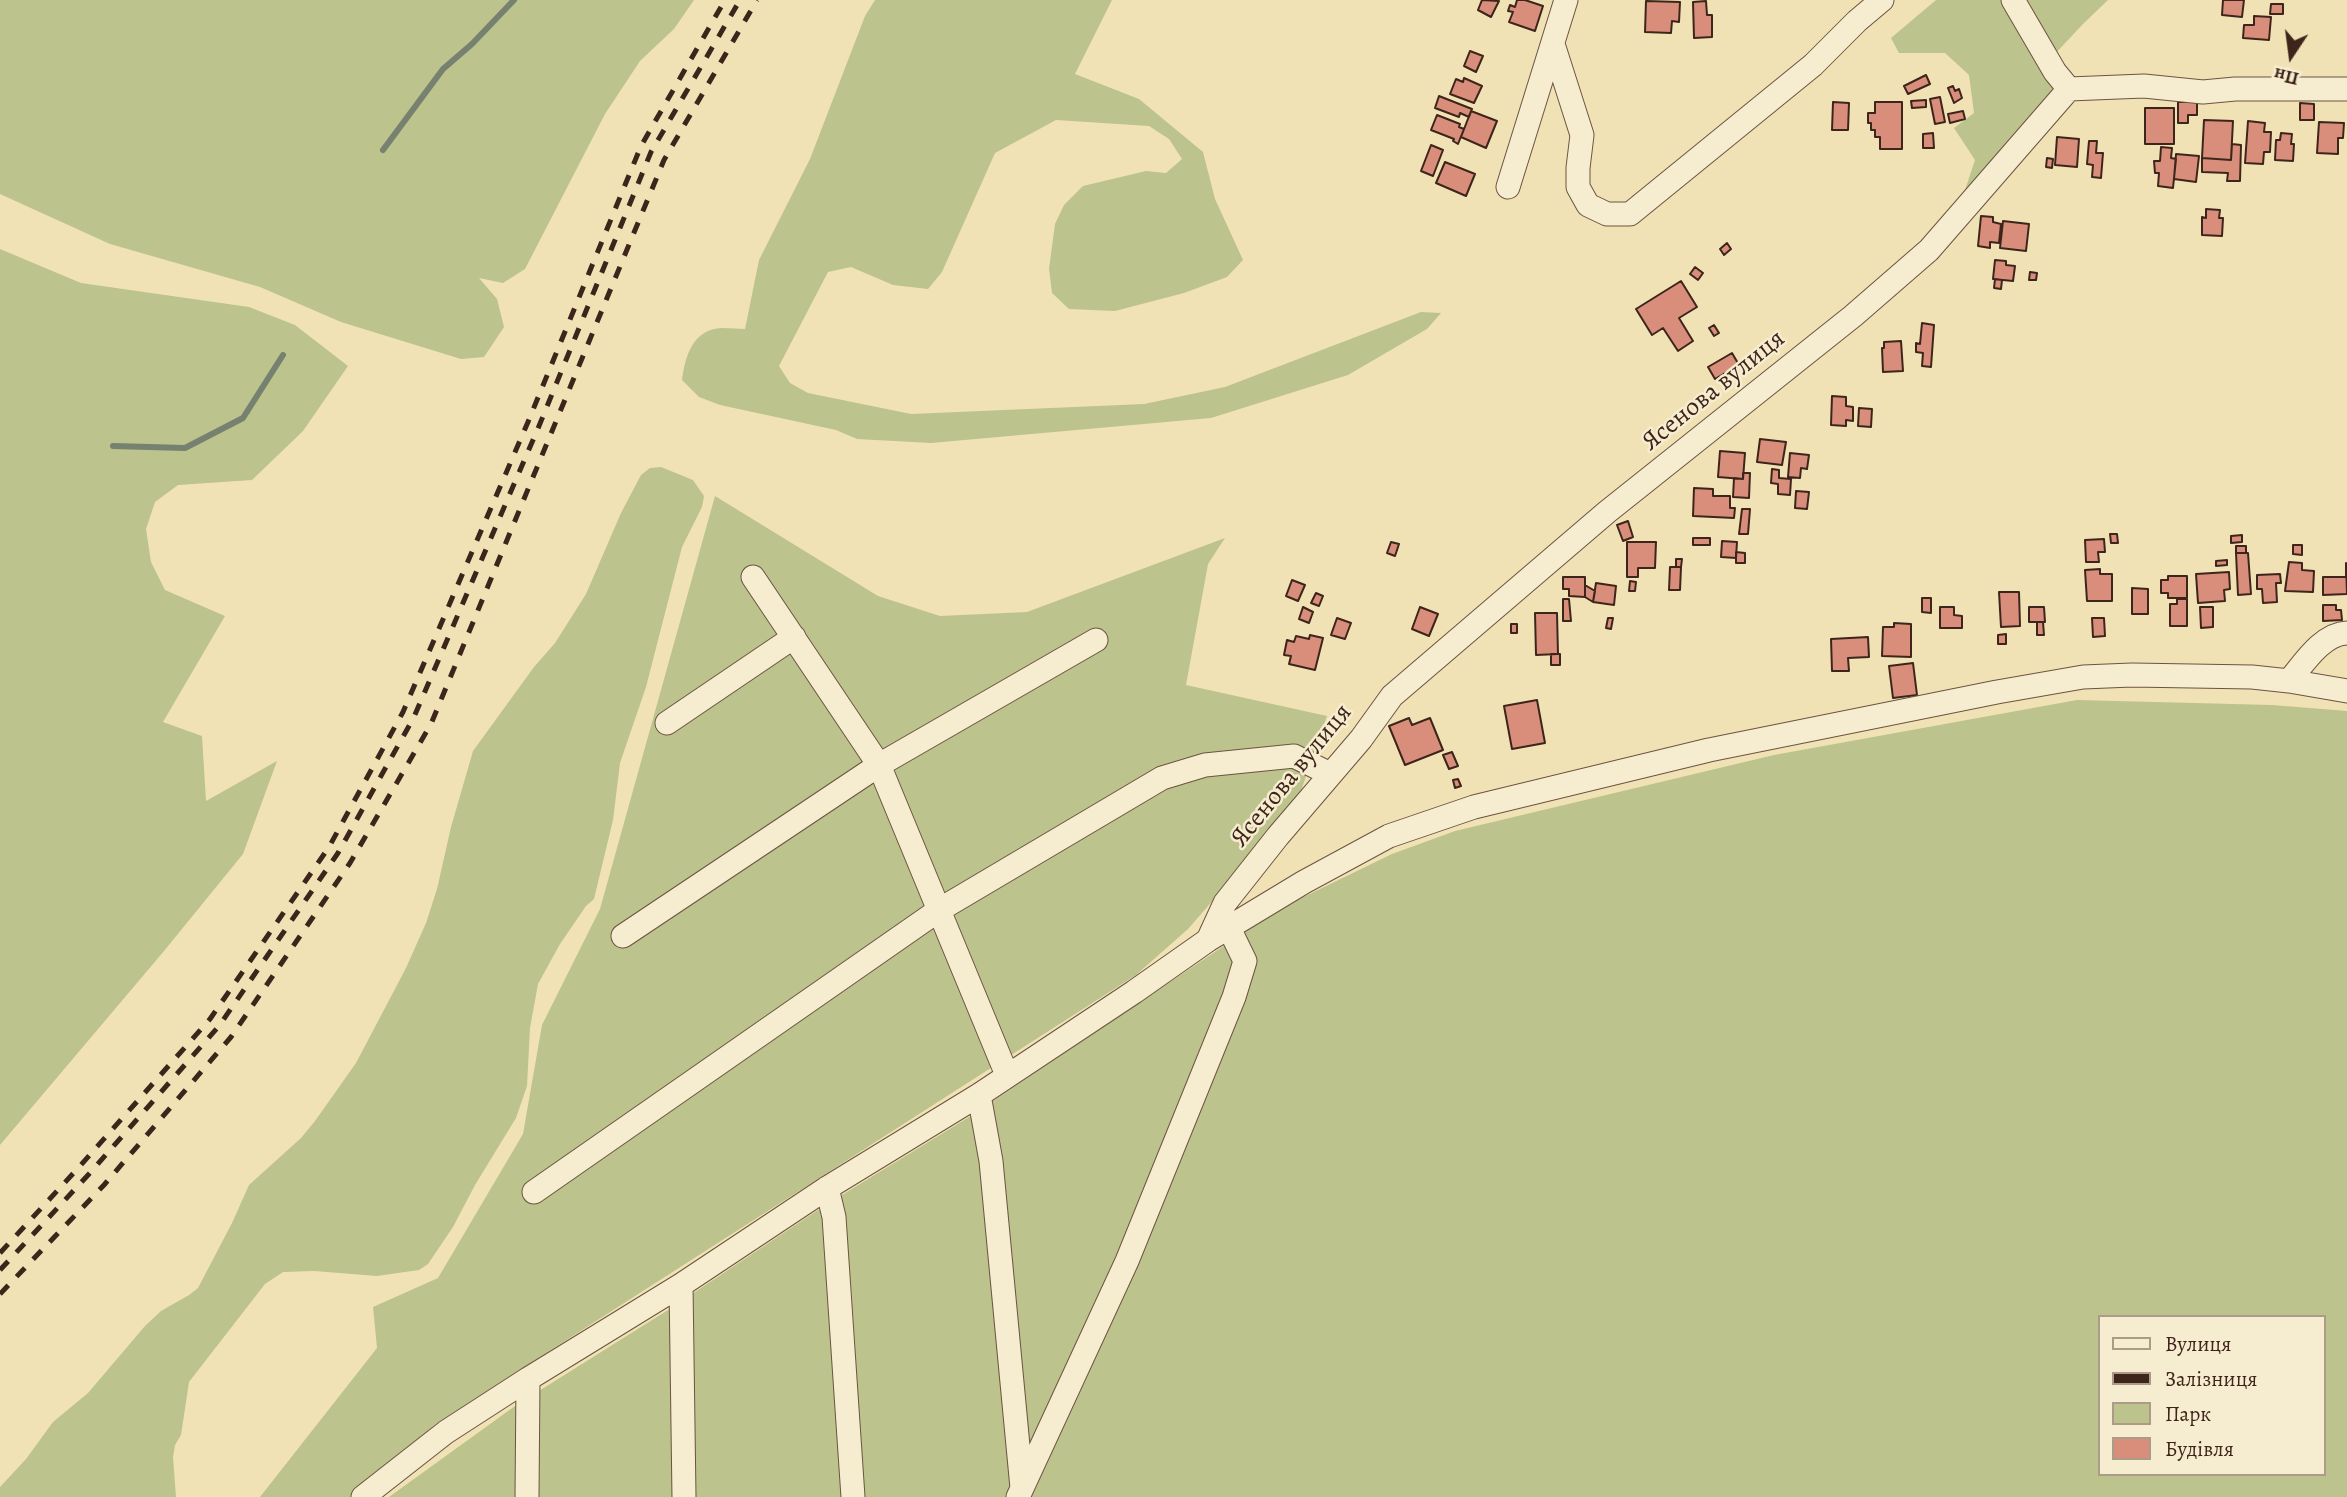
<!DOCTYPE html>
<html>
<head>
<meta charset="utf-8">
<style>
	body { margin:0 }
	#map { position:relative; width:2347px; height:1497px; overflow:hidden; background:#f1e2b5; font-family:Alegreya,serif }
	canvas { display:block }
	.legend { position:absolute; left:2098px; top:1315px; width:228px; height:161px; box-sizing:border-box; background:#f6eccf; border:2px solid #ac9c87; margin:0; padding:9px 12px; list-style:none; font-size:21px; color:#3e251b }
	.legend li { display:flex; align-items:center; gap:14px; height:35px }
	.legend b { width:35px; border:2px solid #ac9c87 }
	.north { position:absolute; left:2256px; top:21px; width:70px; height:70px; -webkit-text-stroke:5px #f6eccf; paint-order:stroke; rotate:193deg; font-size:19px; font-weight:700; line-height:28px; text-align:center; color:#3e251b }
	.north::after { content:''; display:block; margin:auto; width:24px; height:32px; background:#3e251b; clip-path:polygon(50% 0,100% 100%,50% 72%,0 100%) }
</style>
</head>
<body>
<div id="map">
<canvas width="2347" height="1497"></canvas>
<ul class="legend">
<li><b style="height:9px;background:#f6eccf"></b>Вулиця</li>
<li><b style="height:9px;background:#3e251b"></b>Залізниця</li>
<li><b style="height:19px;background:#bcc38c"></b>Парк</li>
<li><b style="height:19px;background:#d98e7b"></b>Будівля</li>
</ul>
<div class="north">Пн</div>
</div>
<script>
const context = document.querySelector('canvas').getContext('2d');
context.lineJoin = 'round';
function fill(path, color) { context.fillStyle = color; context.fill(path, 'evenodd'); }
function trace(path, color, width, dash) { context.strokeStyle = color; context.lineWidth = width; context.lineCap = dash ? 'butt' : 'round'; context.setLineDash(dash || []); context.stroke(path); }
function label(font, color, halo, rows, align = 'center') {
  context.font = font + ' Alegreya,serif'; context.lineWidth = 5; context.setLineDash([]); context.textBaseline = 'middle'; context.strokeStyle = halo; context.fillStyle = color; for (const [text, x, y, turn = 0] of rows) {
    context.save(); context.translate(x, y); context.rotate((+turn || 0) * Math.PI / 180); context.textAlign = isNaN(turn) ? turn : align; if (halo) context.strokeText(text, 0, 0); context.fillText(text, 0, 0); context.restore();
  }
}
fill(new Path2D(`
	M0,0H694L674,29L640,61L605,114L525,269L503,283L479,278L497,299L504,327L484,357L461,359L341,322L260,287L110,244L0,194Z
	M875,0H1112L1075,74L1139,99L1203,152L1215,199L1243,260L1227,277L1184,293L1115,311L1069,309L1052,293L1049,269L1055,224L1064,205L1083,186L1146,171L1166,173L1182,159L1169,139L1149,126L1056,120L995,153L942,272L928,289L893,285L851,267L828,272L779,366L790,383L808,393L911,414L1144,404L1225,387L1421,312L1441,313L1427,329L1348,375L1211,418L931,443L857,439L836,430L720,405L699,397L682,380C685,356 693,329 722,328C730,328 738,329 745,329L759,260L810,159L865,16Z
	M1936,0H2003L2053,83L2052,99L1960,205L1975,160L1954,128L1974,113L1969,75L1945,53H1899L1891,38Z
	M2020,0H2108L2083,24L2053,56Z
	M0,249L81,283L249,307L295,325L348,366L303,431L252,480L178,485L155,502L146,529L151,562L165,590L225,616L163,722L202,736L206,801L277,761L243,854L164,951L0,1145Z
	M661,467L693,480L704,496L702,507L682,547L646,687L620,763L613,820L594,899L586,906L560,944L538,984L530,1028L527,1086L516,1118L475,1185L453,1227L428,1264L419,1270L377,1276L314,1271L283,1272L265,1284L189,1382L181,1435L175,1445L173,1457L176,1497H0V1487L26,1459L53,1422L88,1393L145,1326L161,1311L189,1295L198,1288L232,1223L249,1185L301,1138L315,1121L356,1063L406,968L426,923L437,889L451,827L473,751L534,667L555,643L586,594L621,513L641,475L650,468Z
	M715,496L878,596L940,616L1027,612L1225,538L1208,564L1186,685L1327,716L1296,805L1188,929L1136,975L437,1423L351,1497H260L377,1348L373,1307L438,1278L523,1134L542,1025L600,909Z
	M2077,700L2272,705L2347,711V1497H389L515,1406L668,1310L824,1206L974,1114L1240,935L1252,922L1392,854L1455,831L1774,755ZM2100,1317H2324V1474H2100Z`), '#bcc38c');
trace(new Path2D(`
	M383,150L443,69L472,44L514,0
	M113,446L185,448L243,418L283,355`), '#768170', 6);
const building = new Path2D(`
	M1482,0L1499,1L1491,17L1478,10Z
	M1517,0H1525L1543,6L1535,31L1509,22L1513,12L1508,11L1510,5L1515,7Z
	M2223,0H2244L2242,17L2222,15Z
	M1646,1L1680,2L1679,22L1672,21L1671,33L1645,32Z
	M1706,1L1707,15H1712V37L1694,38L1693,2Z
	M2271,4H2283V14H2270Z
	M2254,16L2271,17L2269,40L2243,38L2244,25H2254Z
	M1470,51L1483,56L1476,72L1464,66Z
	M1926,75L1930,84L1908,94L1904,86Z
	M1464,78L1482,86L1474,103L1450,94L1456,79L1463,82Z
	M1953,86L1955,91L1959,89L1962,98L1954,103L1948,88Z
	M1439,96L1472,109L1469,117L1460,113L1459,117L1435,108Z
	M1940,97L1945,122L1935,124L1930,99Z
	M1926,100V107L1912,108L1911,101Z
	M1833,102L1849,103L1848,130H1832Z
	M1875,102H1902V149H1880V137H1875V130H1871V123H1868V113H1875Z
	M2178,102H2197V115H2188V123H2178Z
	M2300,103L2314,104V120H2300Z
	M2145,108H2174V144H2145Z
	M1471,111L1497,121L1486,148L1461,137Z
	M1963,111L1965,119L1950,123L1948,114Z
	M1437,115L1460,124L1459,127L1464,129L1458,144L1453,141L1454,139L1431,130Z
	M2204,120L2233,121L2231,160L2202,158Z
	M2248,121L2265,123L2264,132H2271L2270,152H2264L2263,164L2245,163Z
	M2319,122L2344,123L2343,138H2338V154L2317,153Z
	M1933,133L1934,148H1923V134Z
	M2281,133L2292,134L2291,144H2294L2293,161L2275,160L2276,140H2280Z
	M2057,137L2079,139L2077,167L2055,165Z
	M2089,141H2097L2096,153H2103L2101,178L2092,177L2093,165L2087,164Z
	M2232,144L2241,145L2240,181H2227L2228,173L2202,172V158L2231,160Z
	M1431,145L1443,150L1433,176L1421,171Z
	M2161,147L2172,148L2171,158L2176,159L2173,188L2158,186L2159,173H2155L2154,161H2160Z
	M2176,154L2199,156L2196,182L2174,179Z
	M2047,158L2053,159L2052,168L2046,167Z
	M1445,162L1475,174L1466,196L1436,183Z
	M2206,209L2220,210L2219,218H2223L2222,236L2202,235V217L2206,218Z
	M1981,216L1993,217V222L2001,224L1999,243L1990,242V248L1978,246Z
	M2003,221L2029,224L2026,251L2000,248Z
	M1727,243L1731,249L1724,255L1720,249Z
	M1995,260L2006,261V265L2015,266L2013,281L1993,279Z
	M1695,267L1703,273L1698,280L1690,274Z
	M2030,272L2037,273L2036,280H2029Z
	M1995,279L2002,280L2001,289L1994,288Z
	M1681,281L1697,307L1679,318L1693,341L1678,351L1663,328L1652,335L1636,309Z
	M1922,323L1934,325L1931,367L1922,366L1923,353L1916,352V343L1920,344Z
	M1714,325L1719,333L1714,336L1709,328Z
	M1901,341L1903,371L1883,372L1882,348H1884V342Z
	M1732,353L1739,365L1715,379L1708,367Z
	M1832,396L1846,397V406L1853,407V421L1846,420V426L1831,425Z
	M1859,408L1872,409L1871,427L1858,426Z
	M1760,439L1786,442L1782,465L1757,462Z
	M1720,451L1745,453L1743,479L1718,477Z
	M1790,453L1809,455L1807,469L1801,468L1800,478L1788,477Z
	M1772,469L1779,470V478L1791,479L1790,495L1778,494V484L1771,483Z
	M1743,473H1750L1749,498L1733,497L1734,478L1743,479Z
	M1694,488L1713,489V496H1730V508H1735L1734,518L1693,516Z
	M1796,491L1809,492L1807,509L1795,508Z
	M1742,509H1750L1748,534H1739Z
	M1628,521L1633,537L1623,541L1617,525Z
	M2110,534H2117L2118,543H2111Z
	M2242,535V542L2231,543V536Z
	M1693,538H1710V545H1693Z
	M2104,539L2105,552H2098L2099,562H2086L2085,540Z
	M1722,541L1737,542L1736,558L1721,557Z
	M1391,542L1399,544L1395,556L1387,553Z
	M1627,542H1656L1655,568H1638V577H1627Z
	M2293,545H2302V555L2293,554Z
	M2236,546H2246V553H2236Z
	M1736,552L1745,553V563H1736Z
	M2236,553H2248L2251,594L2238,595Z
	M1676,559H1682L1681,567H1676Z
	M2227,560V565L2216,566V561Z
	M2289,562L2302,563V570L2314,571L2313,592L2285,591Z
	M2346,563L2347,594L2323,595V577H2346Z
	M1670,567H1681L1680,590H1669Z
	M2100,569V574H2112V601H2087L2085,570Z
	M2229,572L2230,589L2224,590L2225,601L2198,603L2196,574Z
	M2280,574L2281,583H2276L2277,602L2263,603L2262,589H2257V575Z
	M2168,576H2187V598H2168V593H2161V580H2168Z
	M1563,577H1585V597L1569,596V589H1563Z
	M1292,580L1305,585L1298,601L1286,596Z
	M1630,581L1636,582L1635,591H1629Z
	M1596,583L1616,586L1614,605L1593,602Z
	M1585,585L1595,591L1593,602L1585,597Z
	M2132,588L2148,589V614H2132Z
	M1999,592H2019L2020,626L2001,627Z
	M1316,593L1323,596L1319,606L1311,603Z
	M1922,598H1931V613L1922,612Z
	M1563,599H1569L1571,621H1563Z
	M2177,599H2187V626H2170V604H2177Z
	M2323,605H2336V610H2341L2342,620L2323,621Z
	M1303,607L1313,612L1309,623L1299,619Z
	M1420,607L1438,614L1429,636L1412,629Z
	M1940,607H1954V615L1962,616V628H1940Z
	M2029,607H2044L2045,622H2029Z
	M2200,607H2213V627L2201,628Z
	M1535,613H1557L1558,654L1536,655Z
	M1337,618L1351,623L1345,639L1331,635Z
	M1608,618H1613L1611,629L1606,628Z
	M2092,618H2104L2105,636L2093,637Z
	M2037,622H2043L2044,635H2037Z
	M1894,623L1911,624V657L1882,656L1883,627H1894Z
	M1511,624H1517V633H1511Z
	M2006,634V644H1998V635Z
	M1310,635L1323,638L1315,670L1289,664L1291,656L1284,655L1287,640L1294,642L1296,636L1309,639Z
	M1868,637L1869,657L1848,658L1849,671H1832L1831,639Z
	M1551,654H1560V665H1551Z
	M1913,663L1917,695L1893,698L1889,666Z
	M1537,700L1545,743L1512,749L1504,706Z
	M1409,718L1412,725L1430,718L1443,750L1405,765L1389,726Z
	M1452,752L1458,766L1449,769L1443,755Z
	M1458,779L1461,786L1455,788L1453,780Z`);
fill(building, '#d98e7b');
trace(building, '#3e251b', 2);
const minor = new Path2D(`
	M2013,0L2055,72L2069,89
	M1553,44L1582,135L1578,168V187L1588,205L1607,214H1630L1813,65L1857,21L1882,0
	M1508,187L1566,0
	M753,577L879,765L1007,1075
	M2289,681C2304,663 2322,634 2347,633
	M667,723L794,637
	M623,936L879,765L1096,640
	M1208,940L1225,903L1278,836L1361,739L1392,696L1607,512L1853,316L1929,250L2069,89L2144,86L2203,92L2235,89H2347
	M979,1095L991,1161L1022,1488
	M827,1188L834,1217L853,1497
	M534,1192L939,910L1162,778L1205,765L1294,756L1330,774
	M681,1285L684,1497
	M363,1497L446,1432L528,1379L681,1285L827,1188L979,1095L1134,992L1208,940L1304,882L1389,836L1474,807L1709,750L1997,692L2083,677L2132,675L2252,677L2289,681L2347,691
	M527,1497L528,1379
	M1018,1497L1127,1261L1234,997L1245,961L1229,928`);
trace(minor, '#6b5442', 25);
trace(minor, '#f6eccf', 23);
trace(new Path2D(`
	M0,1253L80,1166L210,1019L329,847L403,712L528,422L641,146L725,0
	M0,1270L89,1174L219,1026L338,853L414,717L539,426L651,152L740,0
	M0,1294L104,1185L231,1037L350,863L431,724L664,160L757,0`), '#3e251b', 5, [12, 12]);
label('26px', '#3e251b', '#f6eccf', [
	["Ясенова вулиця",1714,391,-39],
	["Ясенова вулиця",1292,776,-51]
]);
</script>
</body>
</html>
